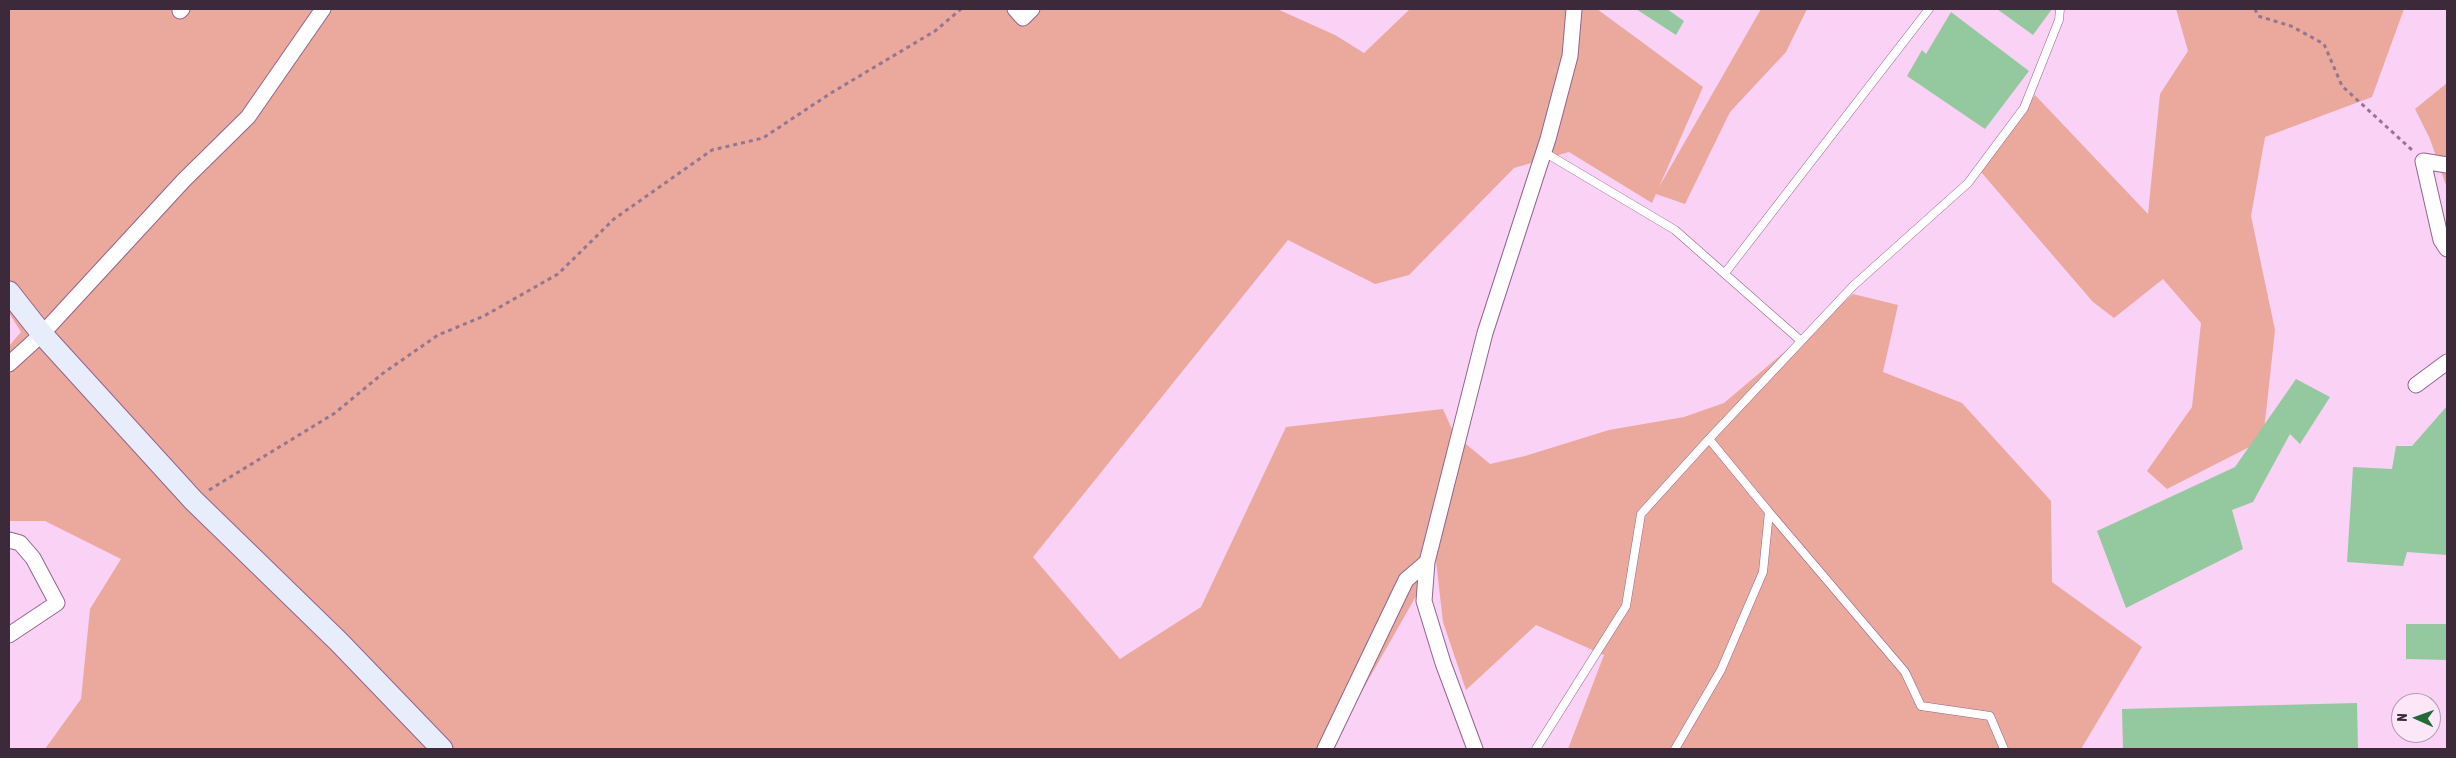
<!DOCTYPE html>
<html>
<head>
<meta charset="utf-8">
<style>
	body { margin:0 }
	#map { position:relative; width:2456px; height:758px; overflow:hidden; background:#fad2f5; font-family:"Asap Condensed",sans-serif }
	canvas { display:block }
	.frame { position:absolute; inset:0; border:10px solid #3c293a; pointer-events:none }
	.north { position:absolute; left:2391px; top:693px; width:50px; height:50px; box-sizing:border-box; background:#fbe7f8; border:1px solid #af9bac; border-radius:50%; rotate:272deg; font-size:14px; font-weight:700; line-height:20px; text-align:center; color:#3c293a }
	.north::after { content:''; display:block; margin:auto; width:18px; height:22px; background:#226b39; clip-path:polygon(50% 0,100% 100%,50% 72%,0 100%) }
</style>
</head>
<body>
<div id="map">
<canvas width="2456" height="758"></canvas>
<div class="frame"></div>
<div class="north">N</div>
</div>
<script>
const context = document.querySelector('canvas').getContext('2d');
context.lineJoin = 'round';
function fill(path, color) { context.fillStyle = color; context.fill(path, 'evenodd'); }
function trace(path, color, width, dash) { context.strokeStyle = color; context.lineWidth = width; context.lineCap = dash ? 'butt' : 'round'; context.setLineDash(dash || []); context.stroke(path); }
fill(new Path2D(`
	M9,9H1277L1335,35L1364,53L1410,9H1597L1703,87L1659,187L1761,9H1807L1786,52L1730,112L1685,204L1656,194L1652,203L1569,152L1514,168L1409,275L1375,284L1288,240L1033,557L1120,659L1201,607L1286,427L1443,409L1454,434L1490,464L1525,456L1609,430L1684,417L1724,403L1853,294L1898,305L1883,372L1962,403L2051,501L2052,582L2142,647L2081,749H1568L1604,655L1536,625L1466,690L1443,622L1436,561L1329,749H45L81,699L90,609L121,559L45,521H9V346L21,332L9,313Z
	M2176,9H2404L2372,97L2265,137L2251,216L2275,330L2263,440L2167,489L2147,471L2192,407L2201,323L2163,279L2114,318L2093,302L1981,172L2035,95L2148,214L2160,94L2188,51Z
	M2447,83V188L2430,139L2415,109Z`), '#eba89c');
fill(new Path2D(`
	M1636,9H1667L1684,21L1676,35Z
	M1997,9H2052L2033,35Z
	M1951,12L2029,71L1985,129L1907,76L1922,50L1926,54Z
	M2296,379L2330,397L2300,444L2290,434L2253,502L2232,510L2243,549L2126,608L2097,531L2235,467Z
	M2447,406V555L2407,552L2403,566L2347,562L2353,467L2392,469L2396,446H2412Z
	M2406,624H2447V660L2406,659Z
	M2357,703L2358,749H2123L2122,709Z`), '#94c99f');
const lane = new Path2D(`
	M1544,152L1675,230L1801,341
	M1725,273L1929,9
	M1709,439L1853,286L1968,183L2024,108L2059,20L2060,9
	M1769,512L1905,672L1921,706L1990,716L2004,749
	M1536,749L1626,606L1641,514L1709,439L1769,512L1763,572L1721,670L1675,749`);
const street = new Path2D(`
	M1015,9L1023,18L1032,9
	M180,11L182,9
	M2447,165L2423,161L2441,240L2447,249
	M9,364L42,334L184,180L248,117L323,9
	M2416,385L2447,362
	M9,540L20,543L33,558L57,603L9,635
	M1325,749L1406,580L1427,562
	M1475,749L1443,663L1424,601L1427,562L1485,333L1548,139L1570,56L1574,9`);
const secondary = new Path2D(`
	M9,292L42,334L193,500L339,642L442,749`);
trace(lane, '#92658d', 9);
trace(street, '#92658d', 17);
trace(secondary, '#92658d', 23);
trace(new Path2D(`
	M2255,9L2258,16L2291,26L2324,44L2342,86L2412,150
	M209,490L335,413L382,374L438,335L484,316L558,274L614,219L712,150L763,138L831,93L935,31L961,9`), '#937790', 3, [4, 4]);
trace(lane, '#fff', 8);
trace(street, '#fff', 15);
trace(secondary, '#e8edfc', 21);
</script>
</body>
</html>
